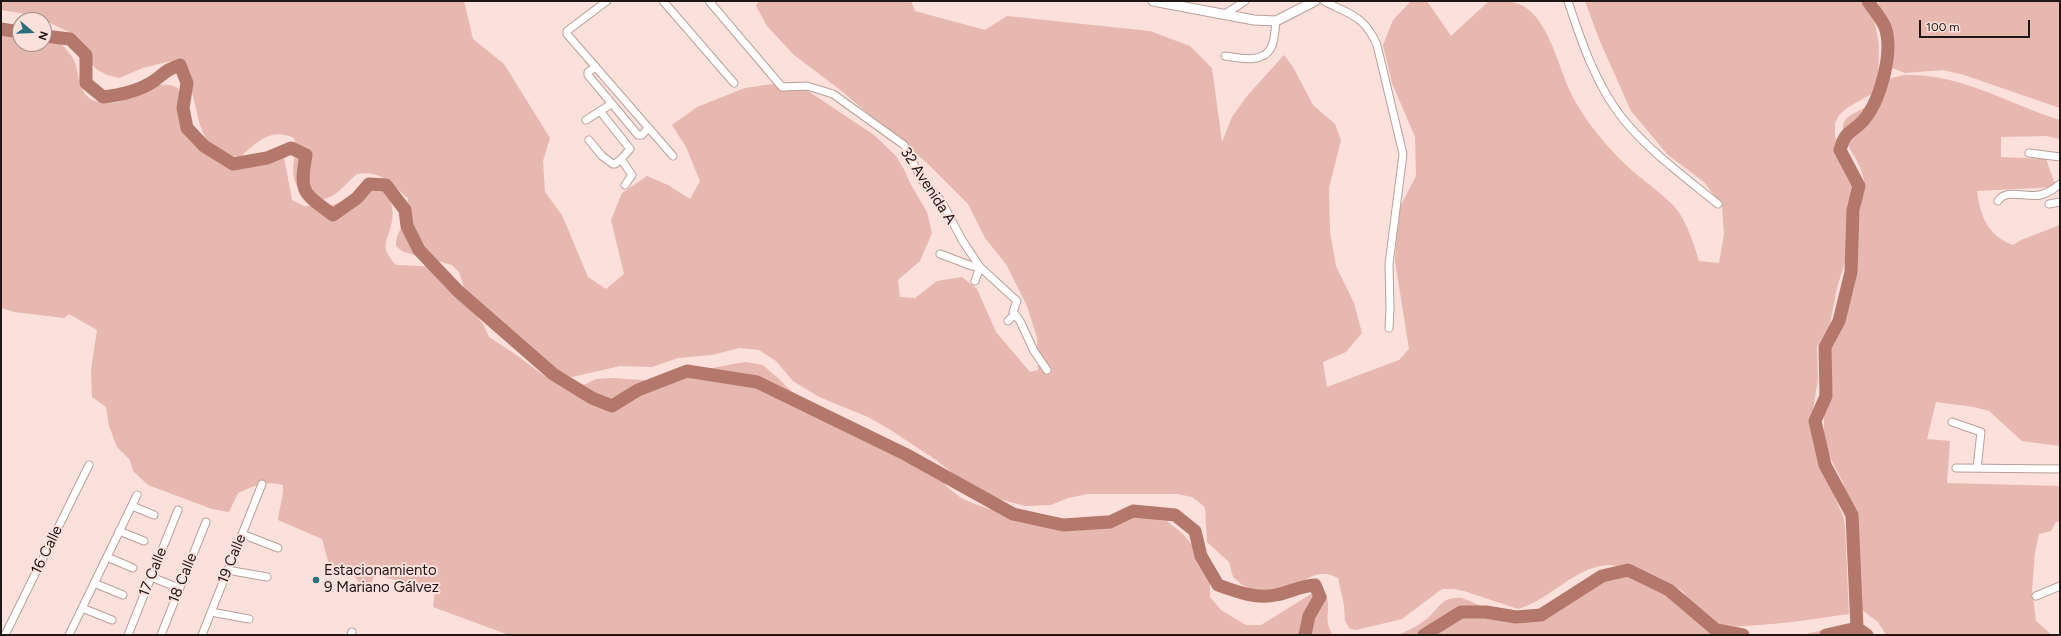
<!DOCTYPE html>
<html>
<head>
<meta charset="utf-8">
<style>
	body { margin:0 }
	#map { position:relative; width:2061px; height:636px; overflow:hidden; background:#fbe0db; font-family:Figtree,sans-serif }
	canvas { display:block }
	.frame { position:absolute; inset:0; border:2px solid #201715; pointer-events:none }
	.north { position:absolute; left:12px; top:12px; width:40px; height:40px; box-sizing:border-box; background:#fbe0db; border:1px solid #a3908c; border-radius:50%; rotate:109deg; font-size:11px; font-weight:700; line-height:16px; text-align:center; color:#201715 }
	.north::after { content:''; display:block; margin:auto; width:14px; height:18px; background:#286f7c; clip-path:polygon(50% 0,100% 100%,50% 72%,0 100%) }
	.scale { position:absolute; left:1919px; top:20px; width:111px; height:18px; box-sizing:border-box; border:2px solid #201715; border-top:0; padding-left:5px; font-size:12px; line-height:14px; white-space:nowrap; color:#201715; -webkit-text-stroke:3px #fbe0db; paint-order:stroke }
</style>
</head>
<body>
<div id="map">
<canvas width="2061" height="636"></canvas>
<div class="frame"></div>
<div class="north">N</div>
<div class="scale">100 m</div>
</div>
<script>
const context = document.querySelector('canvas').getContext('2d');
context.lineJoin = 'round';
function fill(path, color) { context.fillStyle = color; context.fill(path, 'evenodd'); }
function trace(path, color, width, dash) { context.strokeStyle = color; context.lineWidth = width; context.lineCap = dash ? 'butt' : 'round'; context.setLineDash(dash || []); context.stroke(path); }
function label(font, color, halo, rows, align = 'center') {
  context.font = font + ' Figtree,sans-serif'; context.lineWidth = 4; context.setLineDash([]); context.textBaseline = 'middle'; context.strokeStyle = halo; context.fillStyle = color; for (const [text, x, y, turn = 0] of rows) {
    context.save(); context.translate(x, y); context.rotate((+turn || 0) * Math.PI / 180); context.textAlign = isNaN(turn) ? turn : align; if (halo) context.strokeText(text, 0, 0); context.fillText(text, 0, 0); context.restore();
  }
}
fill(new Path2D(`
	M1,1H464L473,39L504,64L550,138L543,161L545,192L562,215L588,277L606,289L624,274L611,220L622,193L647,176L668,185L690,199L700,181L686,147L672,125L697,107L745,88L772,84L802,87L874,135L895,155L903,167L910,183L927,212L932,233L920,261L898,280L900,297L915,298L937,281L962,277L977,289L996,332L1030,372L1038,370L1037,338L1027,306L1006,264L985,238L968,204L927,163L839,89L794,55L767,26L756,6L759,1H911L915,11L985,30L1007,16L1150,31L1190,46L1212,68L1222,142L1232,117L1247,96L1284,55L1293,67L1313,105L1335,124L1341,140L1329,188L1330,232L1336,266L1354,303L1362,333L1346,352L1323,362L1327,387L1399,360L1409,349L1395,261L1398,211L1416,176L1415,137L1392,83L1383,45L1393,20L1410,2L1427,1L1451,36L1489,1C1509,1 1521,0 1535,16C1555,40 1560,74 1575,101C1587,123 1607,147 1626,165C1639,178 1668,197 1678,211C1688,226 1694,244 1699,261L1719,263L1724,234L1722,206L1704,182L1668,155L1631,111L1599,39L1585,1H1866L1873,13L1879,45L1878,82L1873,93L1847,108L1839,115L1835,123V136L1840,148L1854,166L1856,187L1846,258L1837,288L1830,324L1817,347L1818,379L1812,416V436L1816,453L1843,516L1845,526L1849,614C1814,619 1781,624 1746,626C1737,626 1725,629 1716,626C1701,621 1693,601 1682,591C1669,580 1626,565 1608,565C1574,567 1550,600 1518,609L1464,591L1454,589H1442L1402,619L1356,630L1350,629L1345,621L1344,605L1338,578C1311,563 1299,591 1274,599L1242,585L1233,577L1229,562L1207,542L1205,507L1192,497L1177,494H1088L1068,498L1051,505L1025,506L988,496L968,485L936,460L889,429L868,417L819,397L793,381L776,361L759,350L739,348L712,355L678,358L652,367L620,366L572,377L559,373L546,367L492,325L466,294L459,272L452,265L414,255L402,251L396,246C396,231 403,229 407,215C408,210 407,204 408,198C391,184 381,170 357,174C342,186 331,207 308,197C301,194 296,186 294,178C291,164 298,151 294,138C271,127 257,142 240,157C181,153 209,82 171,61L143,68L119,78L107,75L96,69L88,59L85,47L73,34L40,18L26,14L1,10Z
	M1878,1H2060V108L1964,75L1943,70L1905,73L1892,68L1894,46L1885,27Z
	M20,23V44H44V30C54,36 68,49 74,60C80,74 78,98 98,102C130,110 150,73 178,88C186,123 198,163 241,163C256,163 268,152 283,152L292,200L304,206L333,205L346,200L358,187L373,183L388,192C391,202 394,211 392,221C388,242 378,245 396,265L443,267L450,273C456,304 480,310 489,337L515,354L543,375L555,382L573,386L586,384L596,379L613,378L656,381L669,376L734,364L746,362L763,365L779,379L794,394L840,426L863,438L915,461L940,477L946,486L961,498L977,505L1031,523L1056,525L1082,517L1137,513L1157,520L1167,521L1183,534L1210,566V597L1221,610L1246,625H1261L1316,591H1324C1334,608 1321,618 1333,635H509L433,607L435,592L375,574L370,587H364L351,573L330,568L322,539L278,520C279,508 284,497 283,485C265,480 254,486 238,493L229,512L212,509L148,485L133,471L130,460L117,447L109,426L106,407L92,397L91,370L97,330L69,314L64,318L14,312L1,308V25Z
	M1904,75C1960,73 2009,104 2060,120V139L2046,136L2001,137V157L2046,159L2056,187L1977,191C1980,216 1988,236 2013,245L2021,240L2060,225V446L2022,441L1989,411L1974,407L1936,402L1927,439L1950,441L1947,483L2060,486V522H2056L2051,531L2039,534L2035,553L2032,590L2036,621L2052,635H1886L1878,622L1862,610L1859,577L1858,531L1843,483L1827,451L1824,438V359L1832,345L1845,302L1864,185C1866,163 1831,133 1847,118C1853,113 1862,110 1868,105C1875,98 1880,84 1889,79C1893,77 1900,76 1904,75Z
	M1606,569C1620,571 1655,582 1666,591C1685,606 1696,625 1718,635H1398C1407,631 1416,627 1424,621C1439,611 1439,596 1462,598C1479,604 1497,615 1515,616C1551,619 1575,581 1606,569Z
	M1845,625L1860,629L1868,635H1802Z`), '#e6b8af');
trace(new Path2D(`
	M1,29L20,32
	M44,36L70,39L86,55V83L103,97C121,95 139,91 154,81C166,72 166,70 180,65L187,83L183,108L187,128L204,146L233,164L267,158L291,148L306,155C299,194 303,192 333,215L357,198L369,184L386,185L405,210L407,226L419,250L458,291L553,374L592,398L612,406L638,390L687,371L757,382L905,454L1013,514L1063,525L1110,522L1133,511L1175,515L1195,531L1201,556L1218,585C1237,592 1256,599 1276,595C1290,592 1301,586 1315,585L1320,597L1309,616L1305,635
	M1857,628L1852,515L1825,465L1815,421L1826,396L1825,347L1839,321L1851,272L1853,210L1859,186L1840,150C1846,130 1849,135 1862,122C1880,103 1894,52 1885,27C1881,18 1873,9 1868,1
	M1424,635L1461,612H1486L1516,617L1541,615L1602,576L1628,570L1669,590L1716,630L1743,635
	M1826,635L1857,628L1867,635`), '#b4776c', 13);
const minor = new Path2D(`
	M607,1L567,31V34L673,156
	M663,1L734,83
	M709,1L782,87L807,86L833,94L904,145L922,180L942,202L962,240L980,267L1017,301L1013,312L1020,321L1034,351L1047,370
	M1324,1C1350,15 1364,15 1377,45L1403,154L1389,264L1390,309L1389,328
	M1568,1C1581,41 1596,85 1623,119C1650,152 1686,178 1718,204
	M1225,14L1245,1
	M1225,56C1239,58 1262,64 1271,48C1275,41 1275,28 1276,21
	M596,67L588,72V75L638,135H642L648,128
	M600,111L630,149L621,159L632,175L625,185
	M586,120L611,104
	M589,140L602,156L613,164H615L621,159
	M2029,153L2060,157
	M1998,201C2006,188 2027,198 2040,195C2048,193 2054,189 2060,184
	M2049,204L2060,202
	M940,254L972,266L980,267L975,281
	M1008,321L1015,314
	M1952,422L1981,432L1977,468
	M1956,468L2060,469
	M132,506L154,515
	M119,531L144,541
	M242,534L278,548
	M107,557L133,568
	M227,570L267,577
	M151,577L179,588
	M94,583L123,595
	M2036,596L2060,586
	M82,608L112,620
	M211,612L249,619
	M5,635L89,465
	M69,635L137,495
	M128,635L178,510
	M161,635L206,522
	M202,635L262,484
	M351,635L352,632`);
const tertiary = new Path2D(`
	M1153,1L1254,20L1276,21L1315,1`);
trace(minor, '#b8a09b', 9);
trace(tertiary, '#b8a09b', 11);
trace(minor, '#fff', 7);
trace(tertiary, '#fff', 9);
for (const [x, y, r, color] of [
	[316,580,4,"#286f7c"]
]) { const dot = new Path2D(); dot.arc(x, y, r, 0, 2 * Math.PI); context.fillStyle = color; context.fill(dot); trace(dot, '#fbe0db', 1.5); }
label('15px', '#201715', '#fbe0db', [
	["32 Avenida A",928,186,57],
	["16 Calle",47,550,-64],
	["19 Calle",232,559,-68],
	["17 Calle",153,572,-68],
	["18 Calle",183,578,-68]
]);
label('15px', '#201715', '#fbe0db', [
	["Estacionamiento",324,571],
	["9 Mariano Gálvez",324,588]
], 'left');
</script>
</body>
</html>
